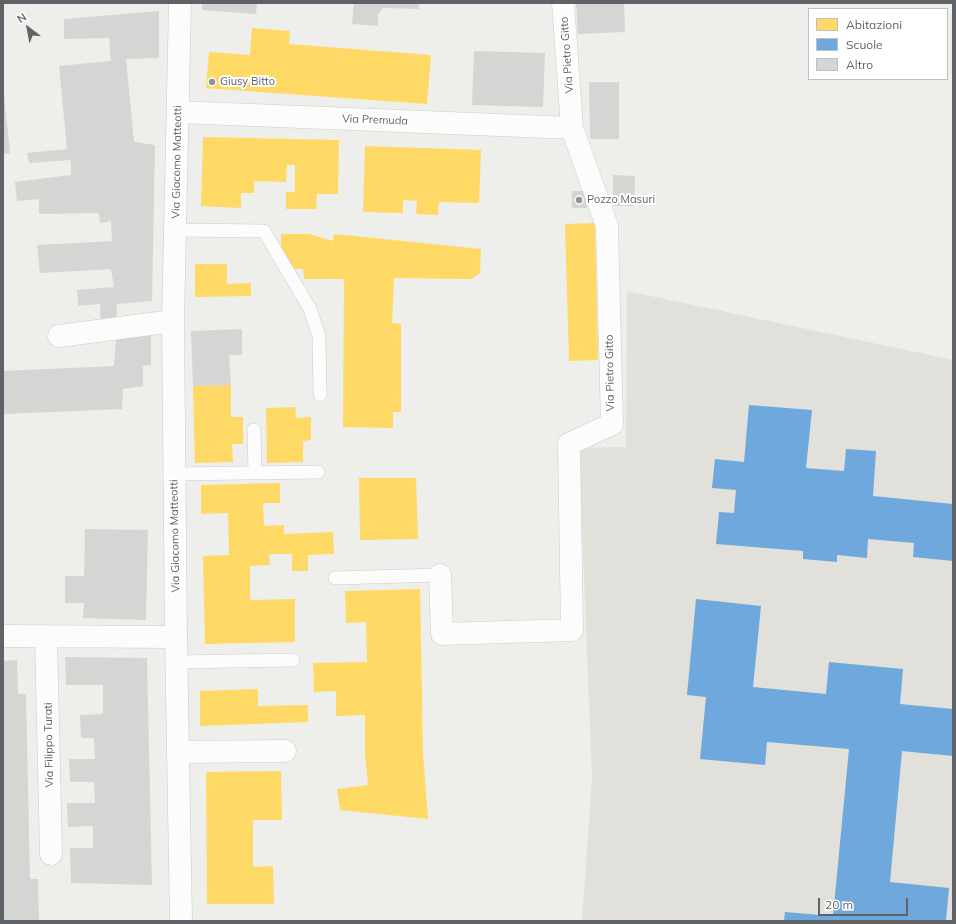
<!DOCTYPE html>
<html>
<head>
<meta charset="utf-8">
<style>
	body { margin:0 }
	#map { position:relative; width:956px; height:924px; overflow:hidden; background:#eeeeea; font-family:Mulish,sans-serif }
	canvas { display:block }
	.frame { position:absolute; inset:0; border:4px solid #5f6267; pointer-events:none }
	.legend { position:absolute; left:808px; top:8px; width:140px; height:72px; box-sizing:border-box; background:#fff; border:1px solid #bfc0c2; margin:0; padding:5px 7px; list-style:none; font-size:12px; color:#5f6267 }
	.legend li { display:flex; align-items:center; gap:8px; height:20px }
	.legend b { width:20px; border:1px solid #bfc0c2 }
	.north { position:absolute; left:8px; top:8px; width:40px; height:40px; -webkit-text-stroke:3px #fff; paint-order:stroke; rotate:328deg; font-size:11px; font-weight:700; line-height:16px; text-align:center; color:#5f6267 }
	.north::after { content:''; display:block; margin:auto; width:14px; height:18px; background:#5f6267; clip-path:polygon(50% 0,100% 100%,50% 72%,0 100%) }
	.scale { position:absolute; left:818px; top:898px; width:90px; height:18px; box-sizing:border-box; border:2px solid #5f6267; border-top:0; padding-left:5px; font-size:12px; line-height:14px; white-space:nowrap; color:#5f6267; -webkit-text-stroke:3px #fff; paint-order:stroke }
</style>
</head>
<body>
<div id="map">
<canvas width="956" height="924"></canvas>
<div class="frame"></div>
<ul class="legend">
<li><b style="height:11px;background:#ffd966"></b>Abitazioni</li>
<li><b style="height:11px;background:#6fa8dc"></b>Scuole</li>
<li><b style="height:11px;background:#d5d5d3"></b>Altro</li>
</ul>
<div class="north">N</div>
<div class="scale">20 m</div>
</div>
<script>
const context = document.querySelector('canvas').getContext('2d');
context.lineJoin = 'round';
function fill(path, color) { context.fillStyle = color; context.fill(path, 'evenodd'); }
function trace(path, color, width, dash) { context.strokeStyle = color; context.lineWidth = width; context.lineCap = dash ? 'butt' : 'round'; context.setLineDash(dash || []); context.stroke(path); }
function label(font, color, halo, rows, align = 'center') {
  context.font = font + ' Mulish,sans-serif'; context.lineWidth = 4; context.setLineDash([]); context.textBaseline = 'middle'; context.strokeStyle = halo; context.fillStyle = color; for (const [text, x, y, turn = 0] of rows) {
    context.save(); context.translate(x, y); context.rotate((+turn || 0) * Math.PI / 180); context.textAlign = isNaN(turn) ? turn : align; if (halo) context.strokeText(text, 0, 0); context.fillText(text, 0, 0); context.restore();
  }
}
fill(new Path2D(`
	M627,291L953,360V921H582L592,778L579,448L626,447Z`), '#e1e0da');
fill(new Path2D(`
	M252,28L290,31L289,44L431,55L427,104L206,88L209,52L250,55Z
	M203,137L339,140L338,194H317L316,209H286V192H295V165H287L286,182L254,181V193H241V208L201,206Z
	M365,146L481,150L479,203L439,202L438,215L416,214L417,201L403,200V213L363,212Z
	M595,223L598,360L569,361L565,224Z
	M281,234H309L333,241L334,234L481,249L480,273L471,279L394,278L392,323L401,324V412H393V428L343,427L344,279H304L303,269H292L281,249Z
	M195,264H227V284L251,283V296L195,297Z
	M231,385V417H243V444H232L233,462L195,463L193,386Z
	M295,407L296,418L311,417V440L303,441V462L267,463L266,408Z
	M359,478H416L418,539L360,540Z
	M280,483V503H263L264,526L284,525V534L333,532L334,554L308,555V571H292V554H269L270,565L250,566V600L295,599V642L205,644L203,556L229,555L228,513L201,514V485Z
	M420,589L423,753L428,819L340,810L337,789L368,785L365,754V715L336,716V691L314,692L313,663L367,662L366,622L346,623L345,591Z
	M258,689V706L308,705V722L200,726V691Z
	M281,771L282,820H253V867L273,866L274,904H207L206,772Z`), '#ffd966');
fill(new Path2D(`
	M749,405L812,410L806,468L844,471L846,449L876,451L873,496L953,504V561L913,557L914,543L868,539L867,558L837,555V562L803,559V551L716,544L719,512L734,513L736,490L712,488L715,459L744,462Z
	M696,599L761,606L753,687L826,694L829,662L903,669L900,704L953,709V756L902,751L890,882L949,888L946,921H784L785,912L833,916L849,749L767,742L765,765L700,759L706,697L687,695Z`), '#6fa8dc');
fill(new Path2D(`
	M202,3H257L256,14L202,10Z
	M354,3H419V9L383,8L378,14V26L352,24Z
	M576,3H624L625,32L578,34Z
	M159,11V58L126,59L134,142L155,145L152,301L117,304L116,323H101L100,304L78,306L77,290L114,287L111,269L40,273L37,245L112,241L111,221L100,223L99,213L39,214V199L17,201L15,182L71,175V160L29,163L27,153L67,149L59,66L111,61L109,38L64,39V19Z
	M474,51L545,53L543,107L472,105Z
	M589,82H619V139H590Z
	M3,94H4L10,153L3,154Z
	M613,175L635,176L634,206H613Z
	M572,191H587V208H572Z
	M242,329V355H229L231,385L193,386L191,331Z
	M151,334V365L143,366V386L123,389L122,409L3,414V371L114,366L116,337Z
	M85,529L148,530L146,620L83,618L84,603H65V576H84Z
	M65,657L147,658L152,885L71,883L70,848H93V826L68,827L67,803H95L94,782H70L69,759H95L94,738H81L80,715L103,714V685H66Z
	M17,660L18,694H26L30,879H38L39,921H3V661Z`), '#d5d5d3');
const lane = new Path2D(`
	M176,230L264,231L310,309L319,336L320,395
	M254,430L255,473
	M175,474L318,472
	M335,578L440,575
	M177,662L293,660`);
const street = new Path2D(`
	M178,112L572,128
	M59,336L173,321
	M440,575L442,634L572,630L569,444L612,424L607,226L572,128L563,3
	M3,636L176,637
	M46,637L51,854
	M178,752L285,751`);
const secondary = new Path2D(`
	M180,3L173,321L176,637L181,921`);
trace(lane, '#cbcccb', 14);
trace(street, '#cbcccb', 23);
trace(secondary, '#cacaca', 23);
trace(lane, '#fcfcfc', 13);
trace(street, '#fcfcfc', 22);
trace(secondary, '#fcfcfc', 22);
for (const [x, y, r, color] of [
	[212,82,4,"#919395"],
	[579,200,4,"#919395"]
]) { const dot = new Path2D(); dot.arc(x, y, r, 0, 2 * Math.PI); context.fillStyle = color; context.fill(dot); trace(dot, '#fff', 1.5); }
label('11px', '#5f6267', '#fff', [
	["Via Pietro Gitto",567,55,-94],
	["Via Premuda",375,120,2],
	["Via Giacomo Matteotti",177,162,-89],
	["Via Pietro Gitto",610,373,-91],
	["Via Giacomo Matteotti",175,536,-91],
	["Via Filippo Turati",49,745,-91]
]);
label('11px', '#5f6267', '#fff', [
	["Giusy Bitto",220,82],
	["Pozzo Masuri",587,200]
], 'left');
</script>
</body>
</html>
